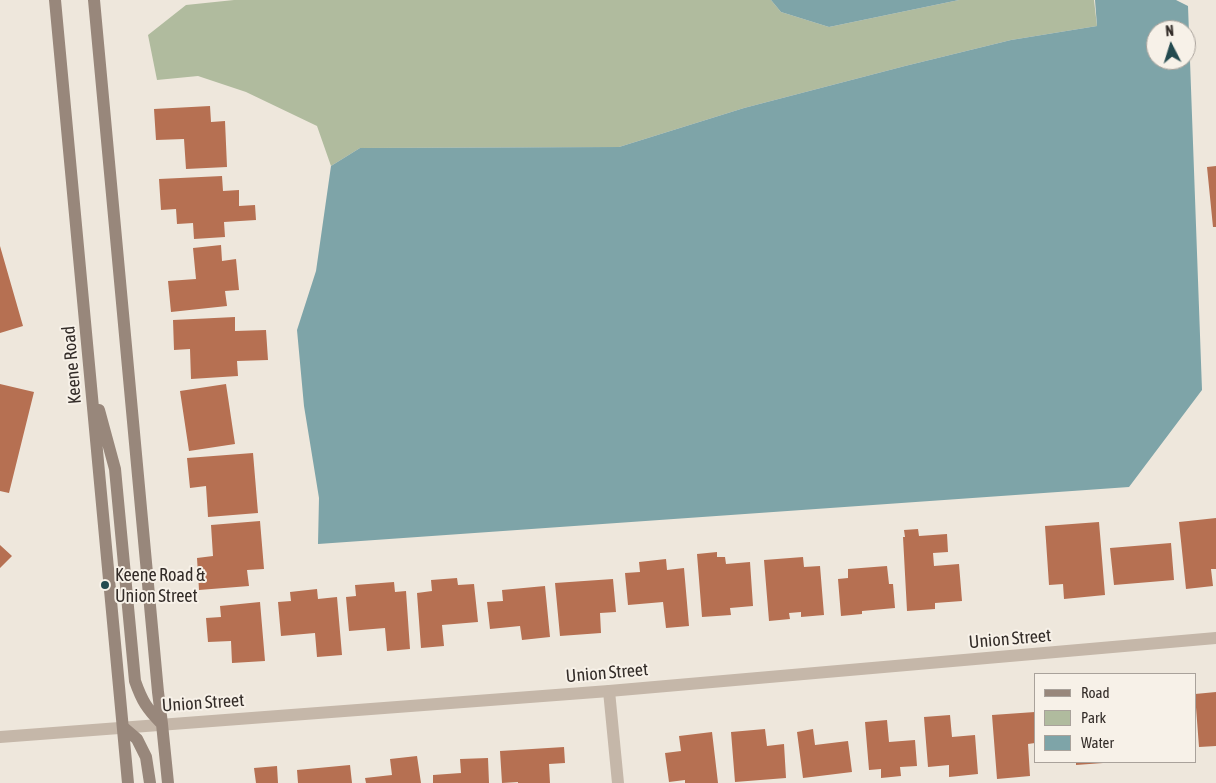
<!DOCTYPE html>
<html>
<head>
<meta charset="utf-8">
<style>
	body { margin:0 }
	#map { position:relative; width:1216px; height:783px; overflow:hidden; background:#eee7dc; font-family:"Asap Condensed",sans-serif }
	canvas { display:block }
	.legend { position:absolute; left:1034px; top:673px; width:162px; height:90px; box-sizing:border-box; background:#f7f1e8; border:1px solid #a9a29b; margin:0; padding:6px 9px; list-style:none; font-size:15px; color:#332c28 }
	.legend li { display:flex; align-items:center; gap:10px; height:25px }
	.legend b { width:25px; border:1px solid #a9a29b }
	.north { position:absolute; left:1146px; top:20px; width:50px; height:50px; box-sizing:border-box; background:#f7f1e8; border:1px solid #a9a29b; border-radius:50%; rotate:355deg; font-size:14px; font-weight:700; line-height:20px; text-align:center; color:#332c28 }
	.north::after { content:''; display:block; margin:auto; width:18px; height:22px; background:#234a4f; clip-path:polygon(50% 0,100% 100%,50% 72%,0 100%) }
</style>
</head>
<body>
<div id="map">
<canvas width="1216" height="783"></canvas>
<ul class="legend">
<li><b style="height:6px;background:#98877b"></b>Road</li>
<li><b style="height:14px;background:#b0bb9e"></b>Park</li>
<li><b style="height:14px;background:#7ea4a8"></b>Water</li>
</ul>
<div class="north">N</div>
</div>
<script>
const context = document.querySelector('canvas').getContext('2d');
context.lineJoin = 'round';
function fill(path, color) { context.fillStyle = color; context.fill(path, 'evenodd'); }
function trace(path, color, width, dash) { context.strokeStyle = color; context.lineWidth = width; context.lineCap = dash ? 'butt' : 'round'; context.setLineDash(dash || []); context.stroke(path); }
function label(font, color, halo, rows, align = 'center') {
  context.font = font + ' "Asap Condensed",sans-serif'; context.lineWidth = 4; context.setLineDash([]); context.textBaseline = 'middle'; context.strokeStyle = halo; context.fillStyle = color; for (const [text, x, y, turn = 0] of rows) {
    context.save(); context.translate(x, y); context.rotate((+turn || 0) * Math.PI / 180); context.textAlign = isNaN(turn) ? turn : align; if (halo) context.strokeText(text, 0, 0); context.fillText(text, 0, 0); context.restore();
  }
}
fill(new Path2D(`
	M234,0H771L781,12L829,27L959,0H1094L1097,26L1011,40L905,66L744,108L619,147L360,148L331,166L317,126L246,92L198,76L157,80L148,35L186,5Z`), '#b0bb9e');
fill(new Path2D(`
	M771,0H959L829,27L781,12Z
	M1095,0H1176L1188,6L1202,390L1129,487L318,544L319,498L304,406L297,330L316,271L331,166L360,148L619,147L744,108L905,66L1011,40L1097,26ZM1156,30H1186V60H1156Z`), '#7ea4a8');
fill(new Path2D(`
	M210,106L211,122L225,121L227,167L186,169L184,139L156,140L154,109Z
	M1216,166V227H1213L1207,167Z
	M222,176L223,191L239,190V206L255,205L256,220L224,222L225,237L194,239L193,223L177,224L176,209L161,210L159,179Z
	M221,245L222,261L236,259L239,290L225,291L227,306L171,312L168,281L196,279L193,248Z
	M0,246L23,326L0,333Z
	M235,317V331L266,330L268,360L237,361L238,376L191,379L190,349L174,350L173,320Z
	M0,384L34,392L9,493L0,491Z
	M226,384L235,444L189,451L180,391Z
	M253,453L258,513L208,517L206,486L190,488L187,458Z
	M1216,518V569H1211L1213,586L1186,589L1179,522Z
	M260,521L264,569L247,570L249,586L199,590L197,558L213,556L211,525Z
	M1099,522L1105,595L1064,599L1063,584L1049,585L1045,526Z
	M918,529L919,536L947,534L948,552L933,553L934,566L959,564L962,601L935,603V609L907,611L903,537H905L904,530Z
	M1171,543L1174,580L1114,585L1110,548Z
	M0,545L12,556L0,568Z
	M717,552V557H725L726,564L750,562L753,606L730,608L731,615L702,617L697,554Z
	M803,557L804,567L820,566L824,615L801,617V612L789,613L790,619L769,621L764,560Z
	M666,559L667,570L684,568L689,626L666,628L663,602L628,605L625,573L640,572L639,562Z
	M887,566L889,584H893L895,608L862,611V614L841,616L838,579L848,578V569Z
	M457,578L458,585L474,584L478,622L442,625L444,646L421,648L417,593L432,591L431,580Z
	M613,579L616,612L600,613L601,633L560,636L555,583Z
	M394,582L395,592L406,591L410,649L387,651L385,628L349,631L346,597L356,596L355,585Z
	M545,586L550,637L522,640L520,626L490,629L487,602L503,601L502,590Z
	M317,589L318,599L337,597L342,655L317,657L315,633L281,636L278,602L291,601L290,592Z
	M260,602L265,661L232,663L231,641L208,642L206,618L221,617L220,606Z
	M1216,692V746L1199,747L1195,694Z
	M1035,712V743L1028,744L1030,776L997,779L992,715Z
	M950,715L952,737L975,735L978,774L949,777V765L928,767L924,717Z
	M887,720L889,742L915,740L917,766L900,767L901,776L881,778V769L869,770L865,722Z
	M765,729L767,746L784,744L786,778L735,782L731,732Z
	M813,729L815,745L848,741L852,772L803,778L797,732Z
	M712,732L718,783H685V780L669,782L665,753L681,751L679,736Z
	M564,747L565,763L549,764L550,783H518V782L502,783L500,751Z
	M417,756L421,783H366L365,778L392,775L390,759Z
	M488,758L489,783H433V775L461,773L460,759Z
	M1076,762H1103V763L1076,765Z
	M350,765L352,783H298L297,770Z
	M277,766L278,783H256L254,768Z`), '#b67052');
trace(new Path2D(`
	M609,691L618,783`), '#c5b7a9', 12);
trace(new Path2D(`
	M0,737L609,691L1216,638`), '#c5b7a9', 12);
trace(new Path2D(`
	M55,0L128,783
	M94,0L158,692L162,724L168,783
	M99,410L115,469L135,681C142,701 147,709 162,724
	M123,727L137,739L146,757L150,783`), '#98877b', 12);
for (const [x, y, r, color] of [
	[105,585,5,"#234a4f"]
]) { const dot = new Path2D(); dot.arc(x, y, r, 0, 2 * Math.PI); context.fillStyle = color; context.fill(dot); trace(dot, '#f7f1e8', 2); }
label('18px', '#332c28', '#f7f1e8', [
	["Keene Road",72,365,-95],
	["Union Street",1010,639,-5],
	["Union Street",607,673,-5],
	["Union Street",203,703,-4]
]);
label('18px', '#332c28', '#f7f1e8', [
	["Keene Road &",115,575],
	["Union Street",115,596]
], 'left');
</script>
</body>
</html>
